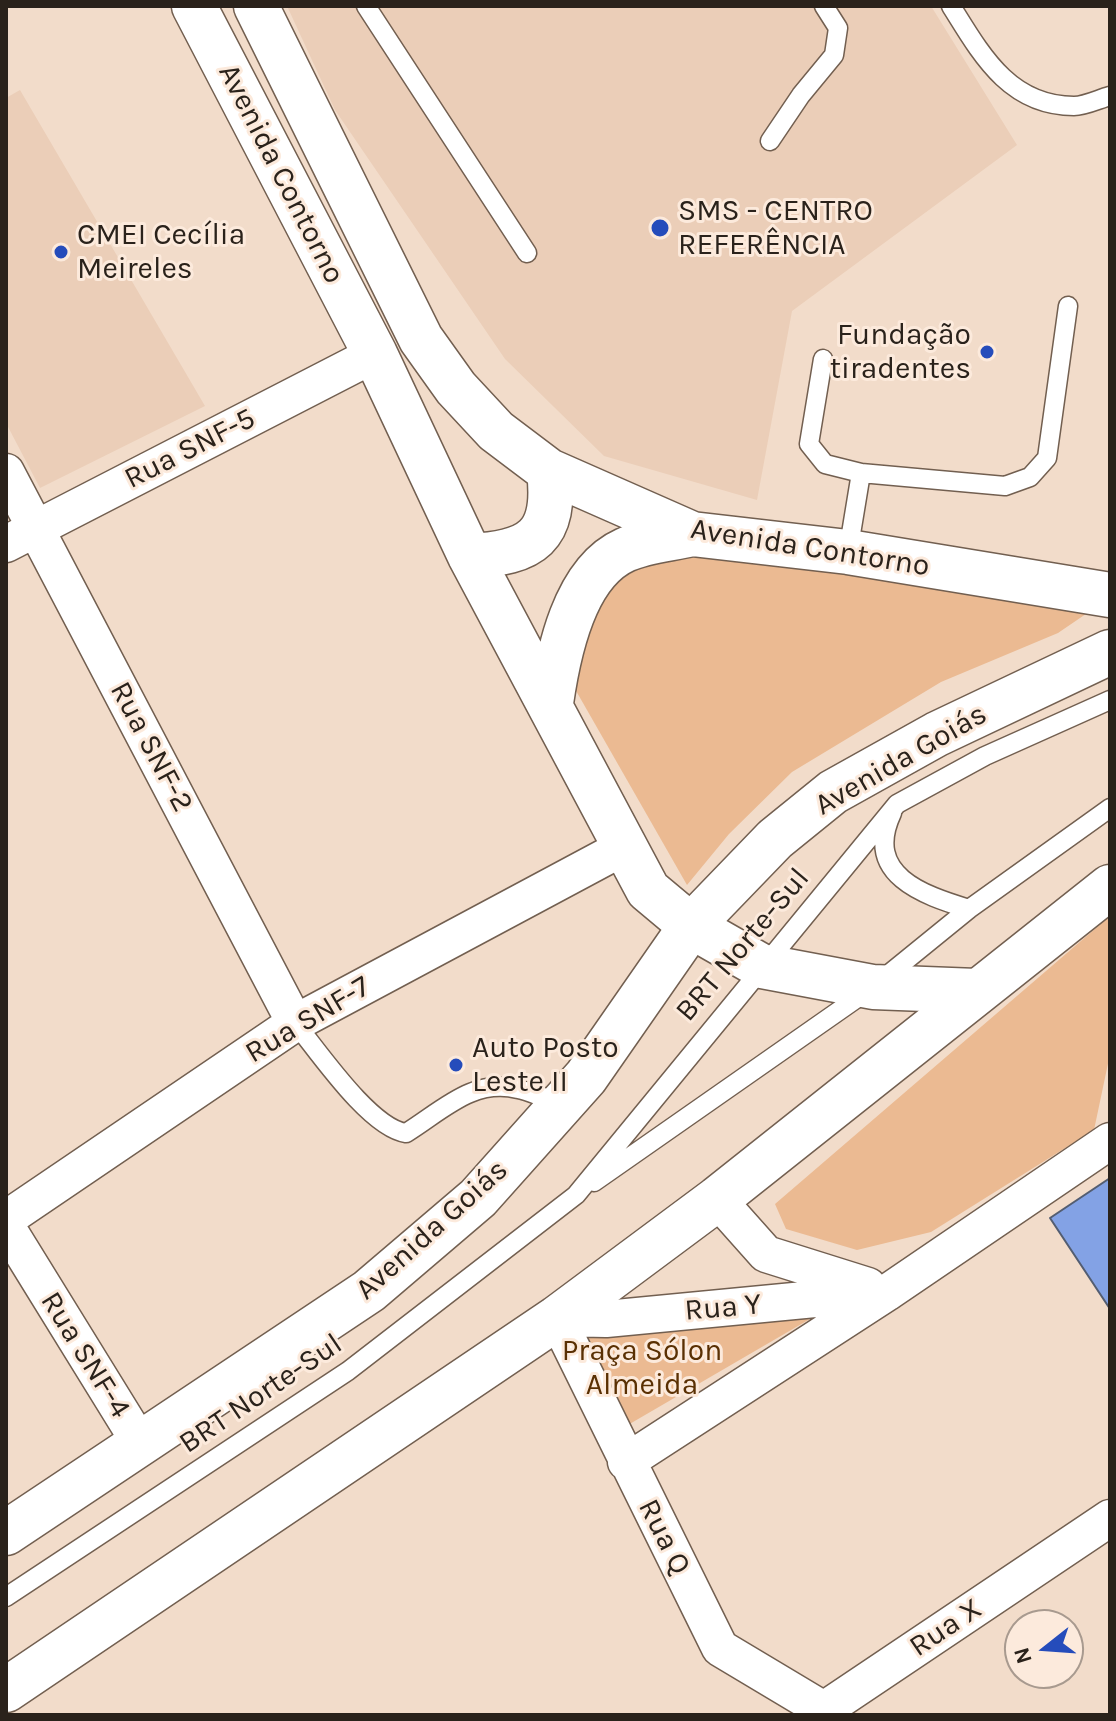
<!DOCTYPE html>
<html>
<head>
<meta charset="utf-8">
<style>
	body { margin:0 }
	#map { position:relative; width:1116px; height:1721px; overflow:hidden; background:#f2dcca; font-family:Karla,sans-serif }
	canvas { display:block }
	.frame { position:absolute; inset:0; border:8px solid #2a221b; pointer-events:none }
	.north { position:absolute; left:1004px; top:1609px; width:80px; height:80px; box-sizing:border-box; background:#fceadc; border:2px solid #a89a8f; border-radius:50%; rotate:253deg; font-size:22px; font-weight:700; line-height:32px; text-align:center; color:#2a221b }
	.north::after { content:''; display:block; margin:auto; width:28px; height:36px; background:#254cbb; clip-path:polygon(50% 0,100% 100%,50% 72%,0 100%) }
</style>
</head>
<body>
<div id="map">
<canvas width="1116" height="1721"></canvas>
<div class="frame"></div>
<div class="north">N</div>
</div>
<script>
const context = document.querySelector('canvas').getContext('2d');
context.lineJoin = 'round';
function fill(path, color) { context.fillStyle = color; context.fill(path, 'evenodd'); }
function trace(path, color, width, dash) { context.strokeStyle = color; context.lineWidth = width; context.lineCap = dash ? 'butt' : 'round'; context.setLineDash(dash || []); context.stroke(path); }
function label(font, color, halo, rows, align = 'center') {
  context.font = font + ' Karla,sans-serif'; context.lineWidth = 6; context.setLineDash([]); context.textBaseline = 'middle'; context.strokeStyle = halo; context.fillStyle = color; for (const [text, x, y, turn = 0] of rows) {
    context.save(); context.translate(x, y); context.rotate((+turn || 0) * Math.PI / 180); context.textAlign = isNaN(turn) ? turn : align; if (halo) context.strokeText(text, 0, 0); context.fillText(text, 0, 0); context.restore();
  }
}
fill(new Path2D(`
	M287,6H931L1017,145L792,311L757,500L604,456L505,359L335,110Z
	M20,90L205,406L40,488L6,423V98Z`), '#ebceb8');
fill(new Path2D(`
	M672,546L1102,603L1058,633L941,682L792,772L729,834L687,885L575,689L578,627L610,575Z
	M1110,916V1054L1094,1130L931,1232L857,1250L786,1229L775,1204Z
	M834,1305L621,1429L574,1333Z`), '#ebba92');
const building = new Path2D(`
	M1110,1178V1309L1050,1218Z`);
fill(building, '#83a2e5');
trace(building, '#535d71', 2);
const lane = new Path2D(`
	M366,6L527,253
	M951,6C981,54 1009,106 1074,106C1085,106 1099,99 1110,96
	M770,141L801,95L834,55L838,28L824,6
	M823,359L809,444L825,464L861,473L1005,486L1030,477L1047,458L1068,306
	M848,552L861,473
	M892,813C863,875 923,895 969,909
	M295,1023C318,1051 370,1128 406,1133C443,1110 473,1078 518,1089C532,1092 545,1099 560,1102
	M594,1182L873,987L969,909L1110,808
	M6,1597L348,1371L576,1195L897,804L985,756L1110,700`);
const street = new Path2D(`
	M6,472L295,1023
	M6,544L375,354
	M717,1199L766,1254L868,1286
	M6,1219L295,1023L626,846
	M6,1226L140,1443
	M626,1462L888,1292L1110,1141
	M821,1712L1110,1518
	M832,1715L720,1648L557,1318L606,1319L888,1292`);
const secondary = new Path2D(`
	M194,6L375,354L470,556L648,890L691,926L761,966L873,987L977,991
	M256,6L421,339L456,388L496,431L549,471L692,534L848,552L1110,595
	M470,556C532,553 557,537 549,471
	M551,703C558,654 574,573 625,550C645,541 671,539 692,534`);
const primary = new Path2D(`
	M6,1533L369,1291L478,1198L586,1077L691,926L775,839L833,792L937,734L1110,652
	M6,1690L557,1318L717,1199L1110,887`);
trace(lane, '#725f50', 21);
trace(street, '#725f50', 39);
trace(secondary, '#725f50', 47);
trace(primary, '#725f50', 47);
trace(lane, '#fff', 18);
trace(street, '#fff', 36);
trace(secondary, '#fff', 44);
trace(primary, '#fff', 44);
for (const [x, y, r, color] of [
	[660,228,10,"#254cbb"],
	[61,252,8,"#254cbb"],
	[987,352,8,"#254cbb"],
	[456,1065,8,"#254cbb"]
]) { const dot = new Path2D(); dot.arc(x, y, r, 0, 2 * Math.PI); context.fillStyle = color; context.fill(dot); trace(dot, '#fceadc', 3); }
label('30px', '#2a221b', '#fceadc', [
	["Avenida Contorno",281,174,63],
	["Rua SNF-5",190,449,-27],
	["Avenida Contorno",810,548,9],
	["Rua SNF-2",151,747,62],
	["Avenida Goiás",901,760,-30],
	["BRT Norte-Sul",743,945,-50],
	["Rua SNF-7",308,1020,-31],
	["Avenida Goiás",432,1230,-42],
	["Rua Y",723,1308,-5],
	["Rua SNF-4",85,1355,58],
	["BRT Norte-Sul",261,1394,-34],
	["Rua Q",664,1537,63],
	["Rua X",946,1628,-34]
]);
label('30px', '#2a221b', '#fceadc', [
	["SMS - CENTRO",678,211],
	["REFERÊNCIA",678,245],
	["CMEI Cecília",77,235],
	["Meireles",77,269],
	["Fundação",971,335,"right"],
	["tiradentes",971,369,"right"],
	["Auto Posto",472,1048],
	["Leste II",472,1082]
], 'left');
label('30px', '#5a3003', '#fceadc', [
	["Praça Sólon",642,1351],
	["Almeida",642,1385]
]);
</script>
</body>
</html>
